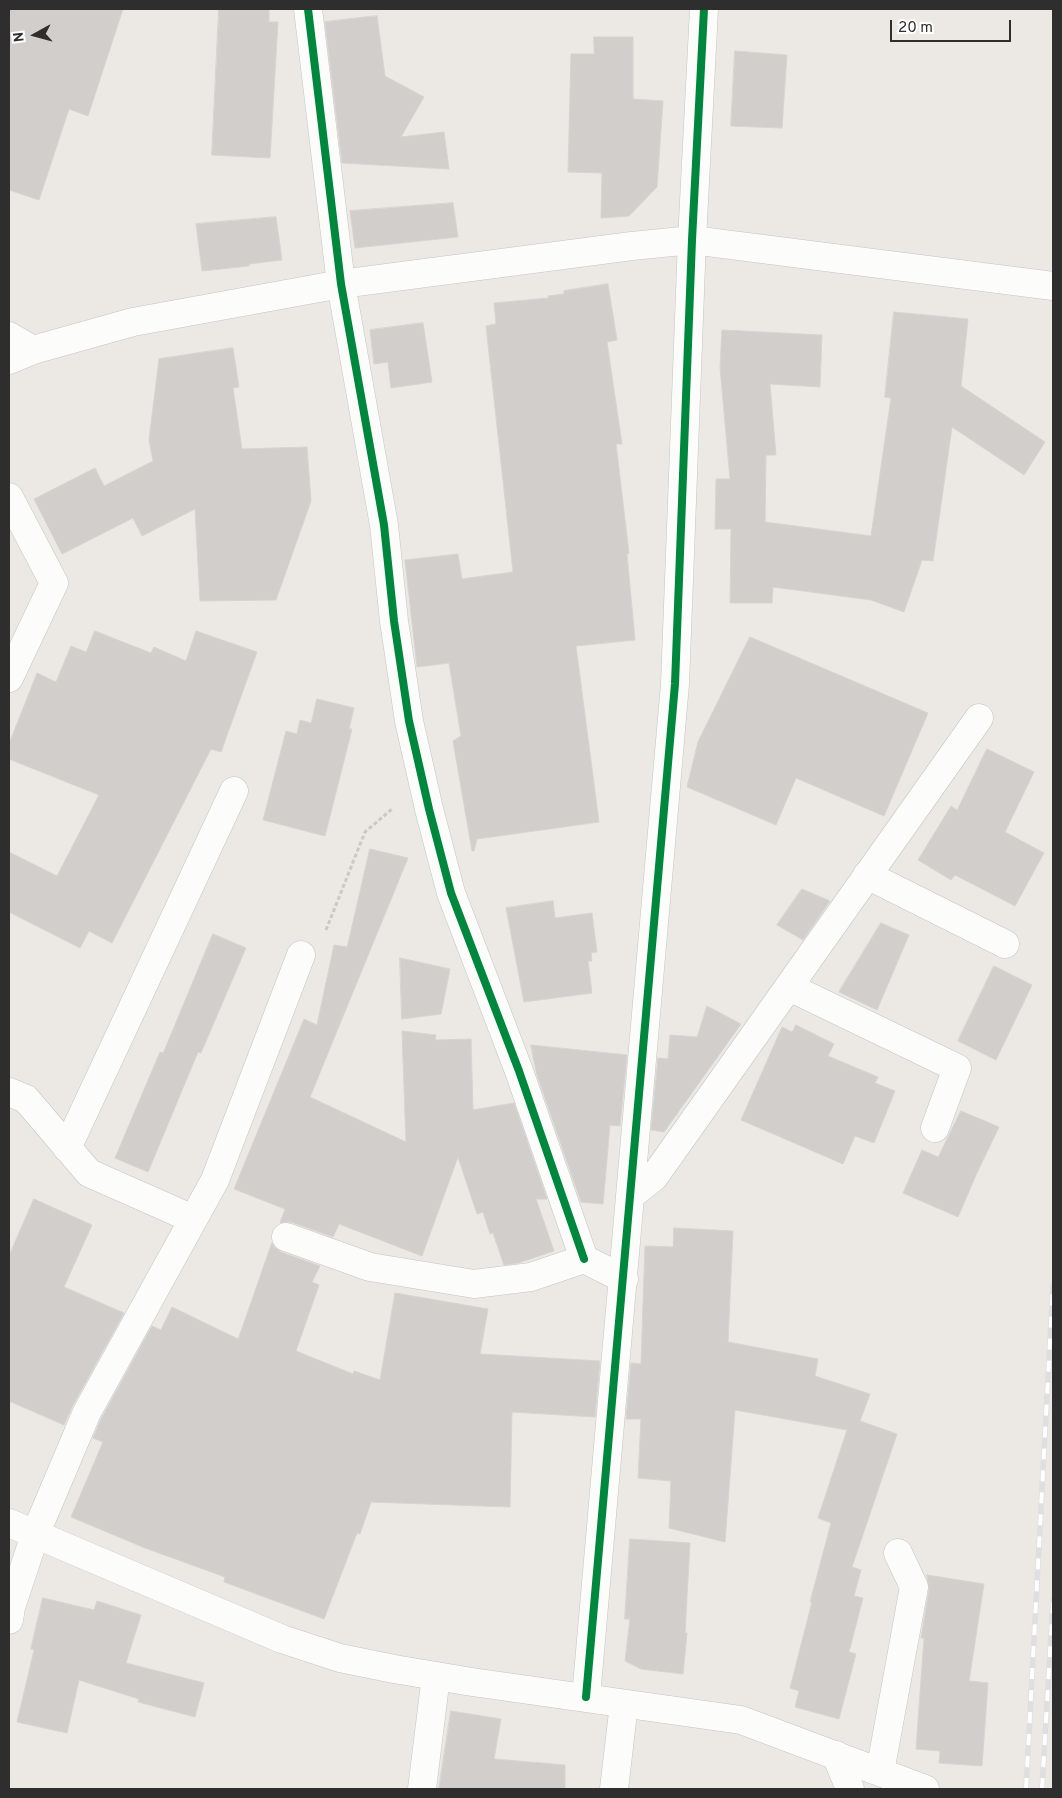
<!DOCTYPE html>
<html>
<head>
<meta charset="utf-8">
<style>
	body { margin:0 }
	#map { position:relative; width:1062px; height:1798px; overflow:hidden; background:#ece8e4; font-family:Overpass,sans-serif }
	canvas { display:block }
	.frame { position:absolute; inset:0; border:10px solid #2e2e2e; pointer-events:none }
	.north { position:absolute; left:10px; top:10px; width:50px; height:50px; -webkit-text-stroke:4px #fff; paint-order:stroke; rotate:263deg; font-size:14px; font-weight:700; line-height:20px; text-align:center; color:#2e2e2e }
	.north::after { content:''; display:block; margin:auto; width:18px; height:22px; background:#2e2e2e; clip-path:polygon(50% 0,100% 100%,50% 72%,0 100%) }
	.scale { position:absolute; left:890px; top:20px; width:121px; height:22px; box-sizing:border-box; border:2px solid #2e2e2e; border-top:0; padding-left:6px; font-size:15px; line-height:18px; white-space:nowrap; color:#2e2e2e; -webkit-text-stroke:4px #fff; paint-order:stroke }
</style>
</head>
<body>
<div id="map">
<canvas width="1062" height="1798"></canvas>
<div class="frame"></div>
<div class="north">N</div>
<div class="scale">20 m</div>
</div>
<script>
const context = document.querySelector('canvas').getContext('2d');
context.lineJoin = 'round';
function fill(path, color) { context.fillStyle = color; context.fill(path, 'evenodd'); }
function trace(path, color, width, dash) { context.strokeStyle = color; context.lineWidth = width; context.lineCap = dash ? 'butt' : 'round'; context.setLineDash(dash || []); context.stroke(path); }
const building = new Path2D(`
	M9,9H123L88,116L69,109L39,200L9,190Z
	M219,9H269V22H278L270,158L212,155Z
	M377,16L385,76L424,97L401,137L444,132L449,169L342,163L325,22Z
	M594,37H633V99L663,101L657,187L629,216L601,218L602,173L568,172L571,54H594Z
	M735,51L787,55L782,128L731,126Z
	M453,203L458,237L355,248L350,211Z
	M276,217L282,260L249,264V266L202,271L196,224Z
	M608,284L617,340L607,342L622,444H616L629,553L627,554L635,640L576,646L599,822L477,839L474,851H472L453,741L461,736L449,663L417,667L405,560L458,554L462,579L513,572L486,326L496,324L494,303L549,298L548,296L564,294V291Z
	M894,312L968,319L961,386L1045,442L1024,475L952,427L933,561L922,560L904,612L871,600L773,587L772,603H730L731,529H715L716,479H730L720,367L722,330L822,335L820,387L770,384L776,455H766L765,522L871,536L891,398L885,397Z
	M423,323L432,382L391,388L388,362L374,364L370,330Z
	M233,348L239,387L233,388L242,449L307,447L311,501L276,600L200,601L195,509L142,536L133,518L62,554L34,499L95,468L104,486L153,461L149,440L159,359Z
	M95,631L151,653L154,647L186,661L196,631L257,652L221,752L211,749L112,943L89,931L80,948L9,912V852L57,876L99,795L9,759V744L37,673L56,682L71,646L86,652Z
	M750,637L928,713L884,816L796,778L776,825L687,787L698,742Z
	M317,699L354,708L349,729H352L325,836L263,820L286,731L297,734L300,720L311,723Z
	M987,749L1034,772L1005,832L1044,853L1015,906L955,875L951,880L918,860L951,806L957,810Z
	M370,849L408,858L310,1097L406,1142L402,1031L436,1035L435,1040L471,1039L473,1110L514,1103L547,1199H536L554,1251L518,1263L504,1265L493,1233L490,1234L483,1212L477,1214L458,1157L422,1256L339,1224L333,1237L291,1222H284L280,1223L285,1209L234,1189L304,1019L317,1025L334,945L347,947Z
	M802,889L830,901L803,940L777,925Z
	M553,901L555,918L592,913L597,952L591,953L592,961H588L592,993L524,1002L506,908Z
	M881,923L909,935L877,1010L839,992Z
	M213,934L246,948L201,1053L198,1052L148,1172L115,1158L160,1052L163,1053Z
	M400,958L450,969L441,1014L402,1019Z
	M994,966L1032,985L996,1060L958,1041Z
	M707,1006L741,1024L664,1132L651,1130L658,1058L668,1059L670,1035L697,1037Z
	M796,1025L834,1044L828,1056L878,1077L875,1083L895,1091L874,1143L855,1136L843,1164L741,1120L782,1027L792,1032Z
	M531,1045L627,1055L620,1126L610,1125L603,1204L581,1202L537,1075Z
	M961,1111L999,1127L976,1175L958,1217L903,1193L922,1150L938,1157Z
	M34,1199L92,1225L64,1287L124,1313L73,1405L64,1425L9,1401V1256Z
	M674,1228L733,1231L728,1342L818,1359L815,1376L870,1394L860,1421L897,1434L852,1567L861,1570L854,1596L863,1598L849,1652L856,1654L839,1719L795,1707L799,1691L790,1688L812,1602H810L831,1523L818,1518L847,1430L735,1410L725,1542L669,1528L671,1481L638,1478L641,1419H626L631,1363L641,1364L645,1246L673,1247Z
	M272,1243L274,1247L281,1252L320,1266L312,1282L319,1285L296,1351L353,1374L354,1371L380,1380L395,1293L488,1309L480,1354L600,1361L595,1417L512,1412L510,1507L371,1502L360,1534L357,1533L324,1619L224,1582L225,1577L145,1548L71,1517L103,1442L93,1438L101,1419L152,1326L161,1330L172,1307L238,1339Z
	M630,1539L690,1543L685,1633H687L683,1674L641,1669L625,1661L630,1619H625Z
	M927,1575L984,1584L969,1681L988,1683L982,1766L939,1763L940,1751L916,1749L924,1638H921L929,1590Z
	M43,1598L94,1610L97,1601L141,1615L126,1663L204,1683L195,1717L138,1702L139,1699L79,1680L67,1733L17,1722L34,1650L31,1649Z
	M451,1711L501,1719L494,1759L565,1765V1789H439Z`);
fill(building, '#d1cecb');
trace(building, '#d7d4d0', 1);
const minor = new Path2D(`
	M308,9L341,284L384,525L394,621L409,721L429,809L451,893L519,1071L584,1259
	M9,336L33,350
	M9,360L33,350L133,322L341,284L632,246L692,240L1053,286
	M9,497L54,583L9,678
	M867,875L1005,944
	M789,987L957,1068L935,1128
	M9,1092L26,1099L89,1173L193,1219
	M67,1148L234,791
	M630,1196L654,1177L979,718
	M286,1237L370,1267L474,1284L531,1277L584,1259L624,1279
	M9,1523L282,1639L340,1658L394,1669L472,1682L741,1720L925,1789
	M9,1620L11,1607L35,1535L87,1412L215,1180L301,955
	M586,1697L675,684L692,240L704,9
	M836,1755L850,1789
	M880,1772L914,1587L898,1553
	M422,1789L436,1676
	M614,1789L624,1704`);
trace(minor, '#c5c4c5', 29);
trace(new Path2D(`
	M326,930L365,832L392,809`), '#c9c9c8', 3, [4, 2.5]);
trace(minor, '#fcfcfb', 28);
const rail = new Path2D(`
	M1026,1789L1053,1285
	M1042,1789L1053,1601`);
trace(rail, '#dfdfe1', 5.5);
trace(rail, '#fff', 4, [11]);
trace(new Path2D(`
	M308,9L341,284L384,525L394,621L409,721L429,809L451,893L519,1071L584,1259
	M586,1697L675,684L692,240L704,9`), '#00873e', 8);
</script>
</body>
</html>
